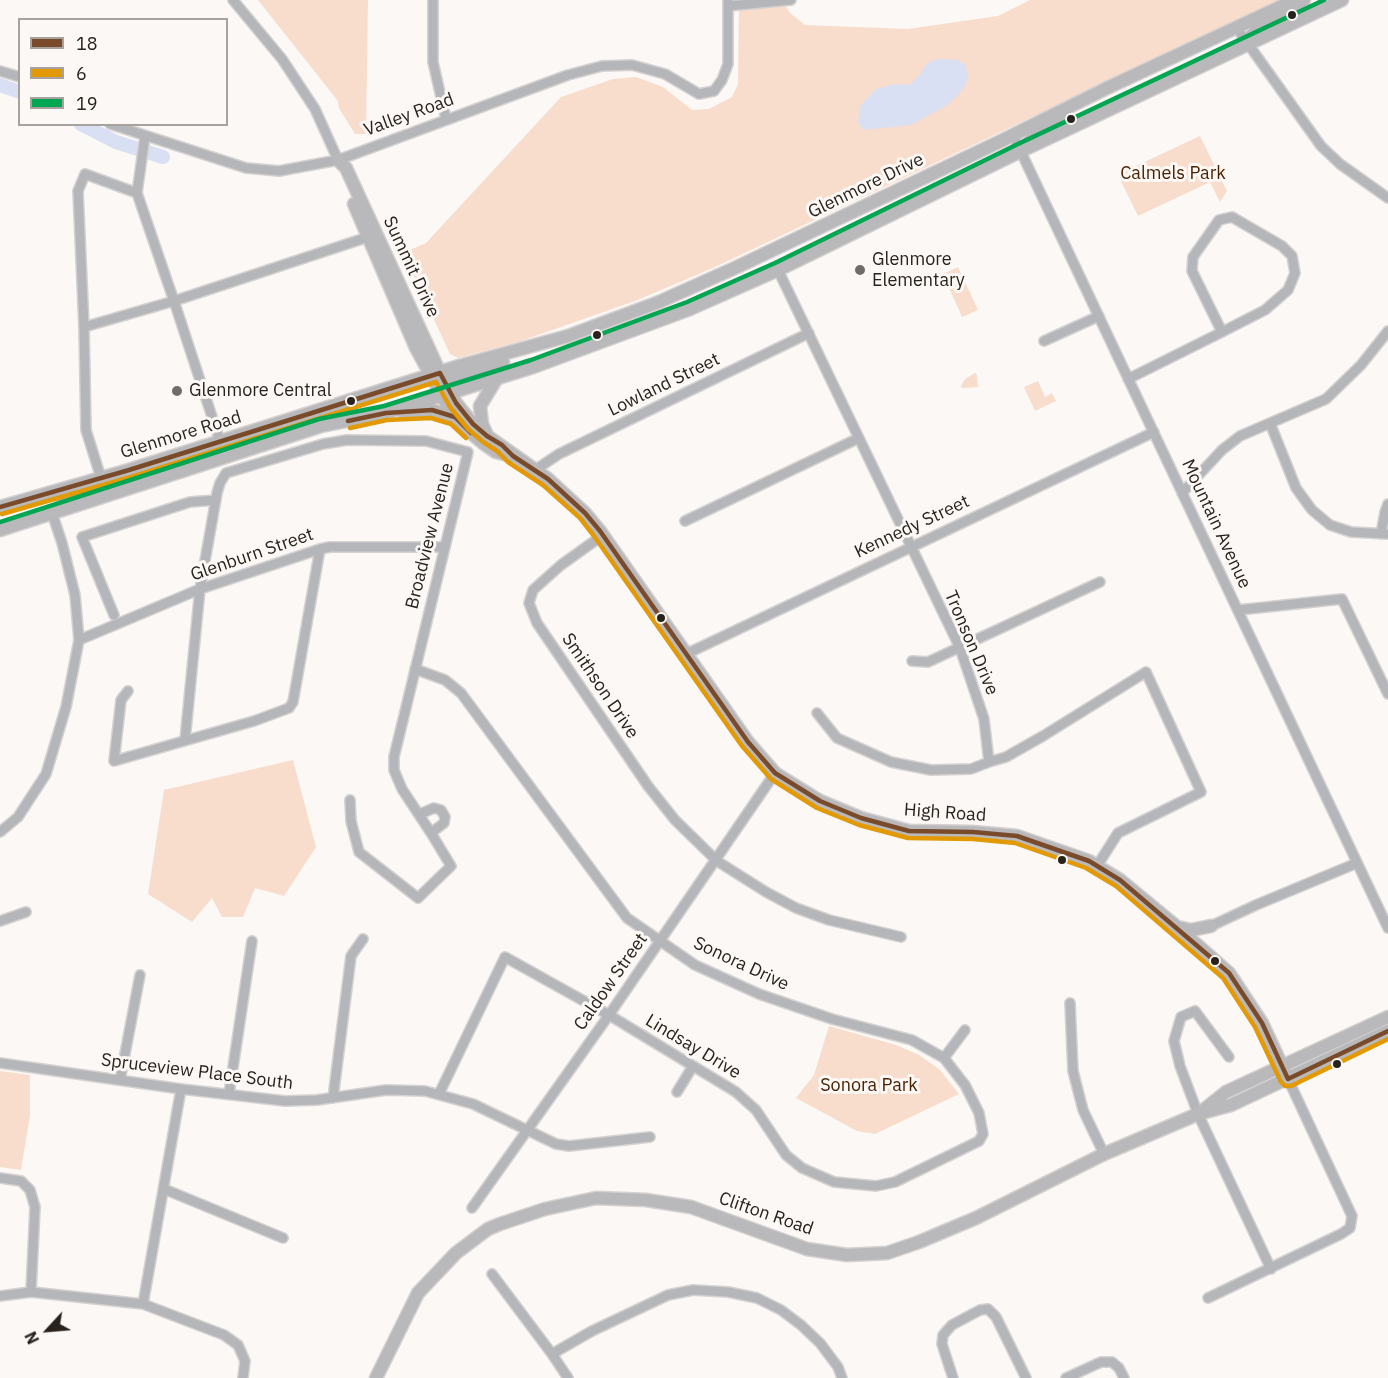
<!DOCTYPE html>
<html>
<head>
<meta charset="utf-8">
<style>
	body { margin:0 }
	#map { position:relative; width:1388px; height:1378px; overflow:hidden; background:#fbf8f6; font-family:"IBM Plex Sans",sans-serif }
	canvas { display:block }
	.legend { position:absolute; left:18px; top:18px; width:210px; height:108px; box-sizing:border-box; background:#fcf8f5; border:2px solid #a8a29e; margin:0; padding:8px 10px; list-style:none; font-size:18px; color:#29211c }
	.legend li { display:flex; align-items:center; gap:12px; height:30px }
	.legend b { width:30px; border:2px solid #a8a29e }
	.north { position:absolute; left:18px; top:1300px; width:60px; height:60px; -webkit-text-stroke:4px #fcf8f5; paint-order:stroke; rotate:244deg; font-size:16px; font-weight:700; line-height:24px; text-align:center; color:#29211c }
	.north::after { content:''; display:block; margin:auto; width:21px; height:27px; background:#29211c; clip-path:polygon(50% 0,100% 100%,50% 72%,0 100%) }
</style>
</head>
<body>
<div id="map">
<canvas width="1388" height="1378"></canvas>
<ul class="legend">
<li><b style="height:8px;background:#7a4b2a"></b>18</li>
<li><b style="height:8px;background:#e29903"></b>6</li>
<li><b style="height:8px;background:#00a651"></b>19</li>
</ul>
<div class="north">N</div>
</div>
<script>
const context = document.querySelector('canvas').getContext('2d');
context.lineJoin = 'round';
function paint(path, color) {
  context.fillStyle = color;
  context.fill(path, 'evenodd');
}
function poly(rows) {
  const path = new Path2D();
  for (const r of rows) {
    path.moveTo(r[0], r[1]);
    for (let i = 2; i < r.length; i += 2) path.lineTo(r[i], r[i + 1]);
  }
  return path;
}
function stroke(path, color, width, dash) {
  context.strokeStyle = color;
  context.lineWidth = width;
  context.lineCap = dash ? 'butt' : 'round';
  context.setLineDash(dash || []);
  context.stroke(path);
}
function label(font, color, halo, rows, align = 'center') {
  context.font = font + ' "IBM Plex Sans",sans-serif';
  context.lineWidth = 6;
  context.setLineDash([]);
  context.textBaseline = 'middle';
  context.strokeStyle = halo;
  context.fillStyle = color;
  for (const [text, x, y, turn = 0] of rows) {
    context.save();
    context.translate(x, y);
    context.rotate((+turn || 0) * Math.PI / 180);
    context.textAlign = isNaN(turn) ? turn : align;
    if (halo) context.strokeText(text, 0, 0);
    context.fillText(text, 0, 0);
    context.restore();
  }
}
paint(poly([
	[258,0,368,0,366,134,355,134,339,108,338,101],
	[739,0,782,0,790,13,805,25,908,29,998,16,1030,0,1284,0,1009,128,713,268,635,301,518,342,458,358,450,354,403,253,426,243,561,97,613,79,636,77,663,87,692,110,709,109,732,97,738,84],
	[0,79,19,85,19,98,0,90],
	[1200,136,1227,191,1220,202,1210,182,1138,216,1121,181,1123,172],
	[958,267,978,310,962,317,943,274],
	[975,373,977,375,978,387,962,388,961,386,965,379],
	[1038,381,1045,397,1052,393,1056,401,1035,411,1024,387],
	[293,760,316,847,284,896,255,888,243,917,222,917,212,898,192,922,148,894,164,790],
	[829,1026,896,1045,919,1055,939,1069,959,1094,875,1134,857,1131,796,1098,814,1075],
	[0,1071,30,1075,30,1115,21,1170,0,1167]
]), '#f8dccc');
paint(poly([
	[938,59,958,60,965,65,968,74,966,84,958,95,946,106,911,125,863,130,858,122,860,106,876,89,894,84,909,85,919,76,927,63]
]), '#dae0f3');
stroke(poly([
	[0,85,20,92],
	[81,124,116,142,163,157]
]), '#dae0f3', 14);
const minor = poly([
	[233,0,282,59,315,109,338,160],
	[433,0,433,62,446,119],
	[728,6,791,0],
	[1236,27,1321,146,1340,164,1388,198],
	[0,71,20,77],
	[110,124,246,168,279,171,338,160,568,75,602,66,632,65,665,74,699,94,714,91,722,80,728,64,728,0],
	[1013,135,1388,928],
	[778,270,960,648,984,719,989,762,1006,757,1043,736,1146,672,1201,792,1118,833,1097,866],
	[84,327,174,301,137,193,145,136],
	[1044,341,1099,316],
	[1128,379,1222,332,1265,310,1288,290,1295,273,1292,256,1282,246,1232,217,1219,220,1193,257,1192,271,1222,332],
	[1270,423,1296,488,1312,510,1330,525,1351,532,1388,534],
	[220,441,174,301,368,237],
	[535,470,559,454,809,333],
	[101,478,86,430,84,327,78,191,85,174,137,193],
	[1182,493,1222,450,1240,436,1326,399,1361,365,1388,331],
	[685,521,859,438],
	[1381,534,1385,512,1388,504],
	[603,535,561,565,533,590,529,603,537,623,648,786,675,820,717,861,766,892,796,908,829,920,901,937],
	[1238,610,1342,599,1388,694],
	[114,615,82,537,190,502,216,500],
	[79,640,200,589,320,549,330,547,445,547],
	[686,654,1154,432],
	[912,661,928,662,1100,582],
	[415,669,445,680,461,693,627,918,695,965,759,994,832,1019,912,1040,944,1058,965,1085,979,1113,983,1134,979,1141,895,1182,876,1186,834,1182,802,1168,786,1155,756,1110,736,1092,609,1015,505,957,439,1094],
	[128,691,121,700,114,761,254,721,289,708,293,702,320,549],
	[817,713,837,738,891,762,931,770,971,769,989,762],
	[185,740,200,589,217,493,220,483,226,473,323,444,347,440,426,441,468,452,394,757,394,770,402,789,431,833,444,823,445,817,441,810,434,808,420,814],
	[350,800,351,821,359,852,418,898,451,866,431,833],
	[0,832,18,817,46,774,66,707,79,640,75,595,62,543,52,513],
	[0,921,26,912],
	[1211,926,1256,905,1357,863],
	[1070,1003,1073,1071,1083,1110,1104,1154],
	[1229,1057,1195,1011,1181,1017,1174,1041,1180,1066,1198,1114,1271,1269],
	[944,1058,965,1030],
	[0,1063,181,1089,285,1101,317,1100,386,1090,425,1091,473,1104,556,1144,569,1146,650,1137],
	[120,1080,140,975],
	[677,1092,693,1066],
	[229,1094,252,941],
	[333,1098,351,956,363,939],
	[0,1178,21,1181,30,1190,35,1207,31,1292],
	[164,1189,283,1238],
	[472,1208,609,1015,775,773],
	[492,1274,552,1354,568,1378],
	[0,1296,31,1292,143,1304,224,1335,238,1345,245,1361,243,1378],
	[1208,1298,1341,1234,1350,1228,1352,1216,1288,1079],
	[143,1304,181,1089],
	[552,1354,592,1331,668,1295,693,1290,728,1292,757,1298,781,1310,801,1325,820,1343,838,1367,842,1378],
	[953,1378,942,1344,943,1335,952,1325,980,1310,988,1309,996,1317,1026,1378],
	[1066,1378,1101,1362,1112,1362,1119,1368,1124,1378]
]);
const major = poly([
	[1248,45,1250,37,1256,31,1304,0],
	[1029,141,1061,118],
	[338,160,346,168,440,373,456,403,473,424,487,436,548,479,585,513,600,531,748,742,775,773,820,801,861,818,909,831,973,832,1017,836,1089,861,1120,880,1177,927,1229,973,1262,1023,1288,1079],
	[354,204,416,348,447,405,465,428,483,443,496,452,512,456],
	[443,388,450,380,503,362],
	[403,412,432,410,455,417],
	[487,435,482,424,480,406,497,378],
	[0,507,129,470,459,366,568,336,659,302,737,267,1003,140,1107,88,1295,0],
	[59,508,67,501,98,485],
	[0,530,321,426,386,413,533,367,690,309,778,270,1021,151,1342,0],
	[1177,927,1191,930,1211,926],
	[1201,1112,1226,1092,1388,1017],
	[376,1378,418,1293,456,1253,488,1229,500,1224,545,1209,596,1198,646,1200,691,1207,807,1249,847,1255,887,1253,919,1242,976,1218,1104,1154,1198,1114,1231,1105,1388,1031]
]);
stroke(minor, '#d4d1d0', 12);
stroke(major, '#d4d1d0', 15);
stroke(minor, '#b5b6b9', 9);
stroke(major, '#b9b8ba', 12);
stroke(poly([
	[348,421,386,413,432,410,455,417,471,433],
	[0,507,129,470,440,373,456,403,473,424,487,436,502,445,513,456,548,479,585,513,600,531,748,742,775,773,820,801,861,818,909,831,973,832,1017,836,1089,861,1120,880,1229,973,1262,1023,1288,1079,1388,1031]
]), '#7a4b2a', 4.5);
stroke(poly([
	[350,428,387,420,431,418,451,424,466,438],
	[2,514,131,477,436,382,450,407,468,429,483,442,497,451,508,462,543,485,580,518,594,536,742,746,771,779,817,808,859,825,908,838,973,839,1015,843,1086,868,1116,886,1223,978,1255,1027,1281,1082,1285,1086,1291,1086,1388,1039]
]), '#e29903', 4.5);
stroke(poly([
	[0,522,319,419,384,406,531,360,687,302,775,263,1018,144,1324,0]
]), '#00a651', 4.5);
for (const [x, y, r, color] of [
	[1292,15,5,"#29211c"],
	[1071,119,5,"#29211c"],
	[860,270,6,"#726c68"],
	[597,335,5,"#29211c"],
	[177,391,6,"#726c68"],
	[351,401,5,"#29211c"],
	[661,618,5,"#29211c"],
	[1062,860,5,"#29211c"],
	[1215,961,5,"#29211c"],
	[1337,1064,5,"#29211c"]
]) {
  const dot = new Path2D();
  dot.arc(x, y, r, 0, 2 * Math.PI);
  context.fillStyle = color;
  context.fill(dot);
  stroke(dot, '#fcf8f5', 2);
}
label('18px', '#29211c', '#fcf8f5', [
	["Valley Road",409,115,-20],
	["Glenmore Drive",866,186,-26],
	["Summit Drive",411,267,65],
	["Lowland Street",664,385,-26],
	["Glenmore Road",181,435,-17],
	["Mountain Avenue",1216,524,65],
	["Kennedy Street",912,527,-25],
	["Broadview Avenue",430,536,-76],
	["Glenburn Street",252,555,-19],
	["Tronson Drive",971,643,67],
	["Smithson Drive",600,686,56],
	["High Road",945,813,4],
	["Sonora Drive",741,964,25],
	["Caldow Street",611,982,-55],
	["Lindsay Drive",693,1047,31],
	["Spruceview Place South",197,1072,7],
	["Clifton Road",766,1214,19]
]);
label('18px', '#4c2100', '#fcf8f5', [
	["Calmels Park",1173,174],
	["Sonora Park",869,1086]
]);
label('18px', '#29211c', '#fcf8f5', [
	["Glenmore",872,260],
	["Elementary",872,281],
	["Glenmore Central",189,391]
], 'left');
</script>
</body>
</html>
